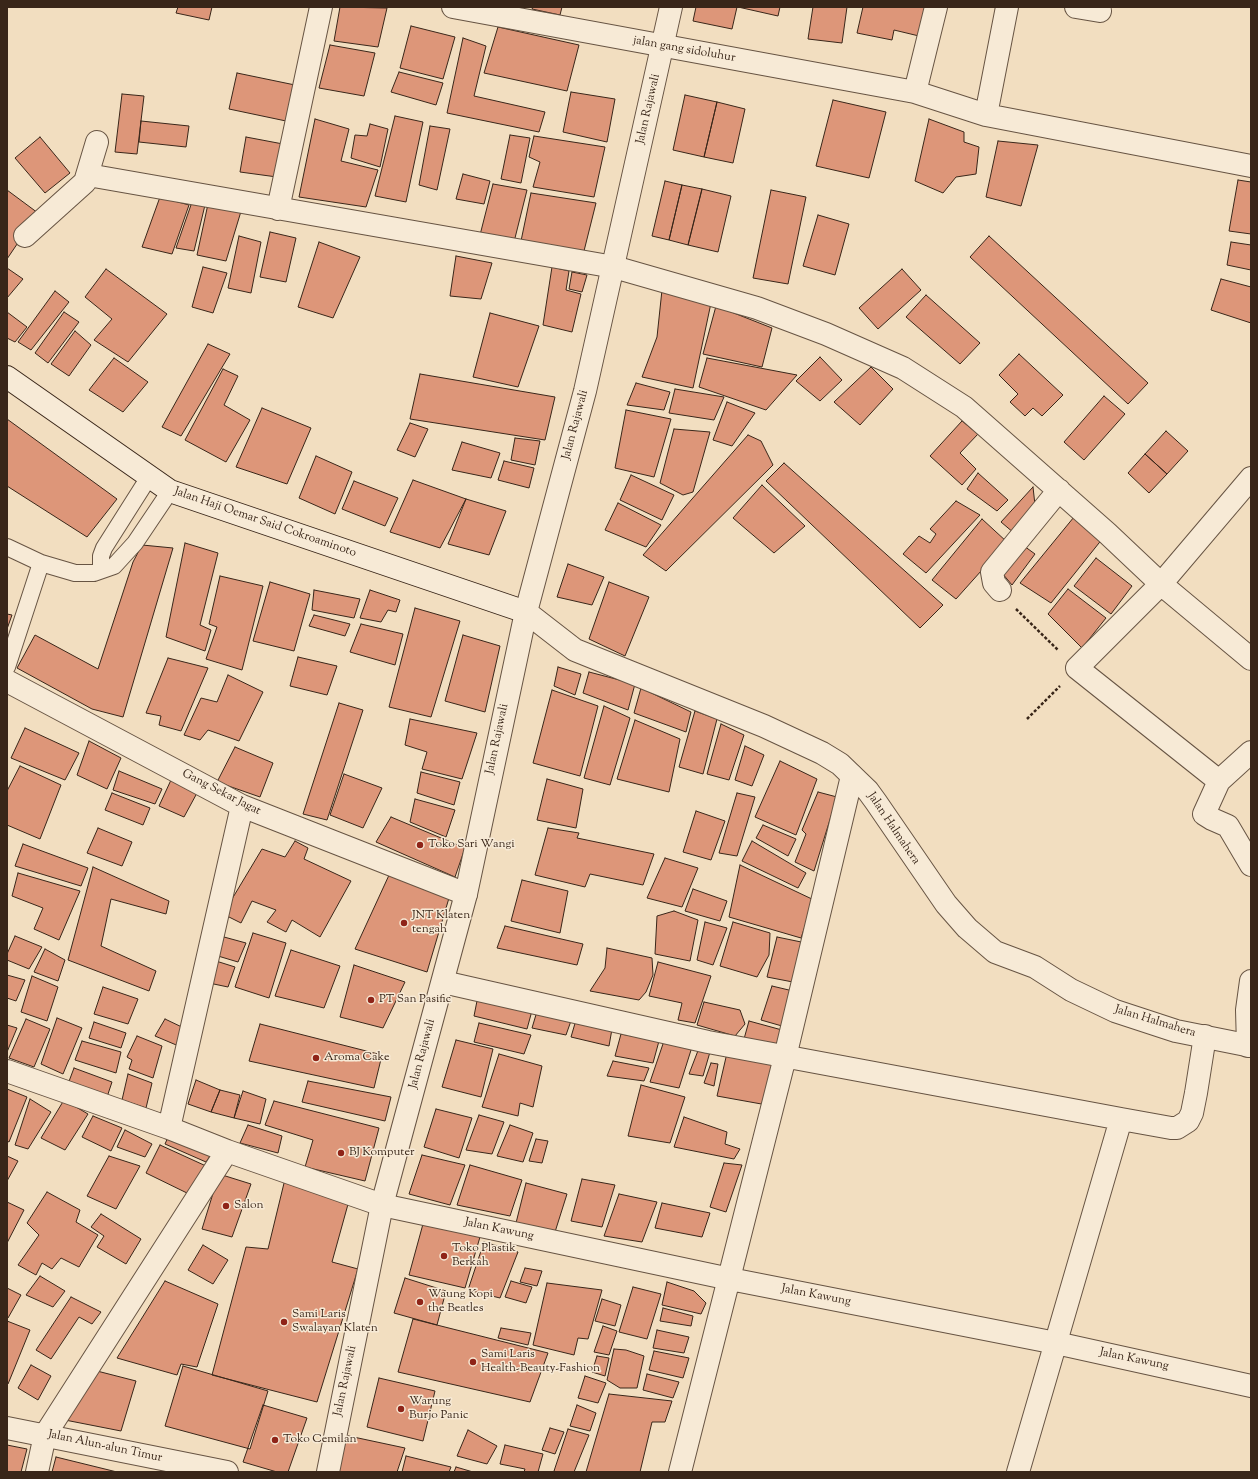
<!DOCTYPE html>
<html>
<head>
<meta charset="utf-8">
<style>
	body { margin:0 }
	#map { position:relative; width:1258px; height:1479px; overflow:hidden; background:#f2dec0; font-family:"Sorts Mill Goudy",serif }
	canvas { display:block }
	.frame { position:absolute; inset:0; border:8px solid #392619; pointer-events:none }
</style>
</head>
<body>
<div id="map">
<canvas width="1258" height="1479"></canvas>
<div class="frame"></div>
</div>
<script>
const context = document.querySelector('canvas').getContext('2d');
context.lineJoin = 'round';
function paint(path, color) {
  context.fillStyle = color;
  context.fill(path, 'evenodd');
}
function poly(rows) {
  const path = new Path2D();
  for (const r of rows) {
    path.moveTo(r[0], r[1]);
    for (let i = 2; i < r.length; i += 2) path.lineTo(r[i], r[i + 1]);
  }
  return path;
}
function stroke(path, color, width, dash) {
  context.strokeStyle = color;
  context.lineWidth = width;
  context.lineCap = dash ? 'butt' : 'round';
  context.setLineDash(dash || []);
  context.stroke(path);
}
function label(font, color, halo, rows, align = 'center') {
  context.font = font + ' "Sorts Mill Goudy",serif';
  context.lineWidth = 3;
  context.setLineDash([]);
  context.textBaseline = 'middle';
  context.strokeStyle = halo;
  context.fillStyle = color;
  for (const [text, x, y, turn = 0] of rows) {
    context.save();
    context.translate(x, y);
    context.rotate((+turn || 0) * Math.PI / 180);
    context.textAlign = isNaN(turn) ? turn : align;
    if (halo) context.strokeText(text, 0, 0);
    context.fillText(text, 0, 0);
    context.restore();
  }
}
const building = poly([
	[178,7,212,7,209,20,176,13,178,7],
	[340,7,387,8,378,47,334,41,340,7],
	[533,7,562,7,560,15,532,9,533,7],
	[696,7,737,7,732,29,693,21,696,7],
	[738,7,780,7,778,16,738,7],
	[813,7,847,7,842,43,808,39,813,7],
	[863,7,926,7,919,36,894,30,892,40,857,33,863,7],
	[411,26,455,37,443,79,400,68,411,26],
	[498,27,579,45,567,91,484,73,498,27],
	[463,38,486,46,474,96,545,112,539,132,447,113,463,38],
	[330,45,375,53,364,96,319,88,330,45],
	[399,72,443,83,436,105,391,92,399,72],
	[237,73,295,85,286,121,229,109,237,73],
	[571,92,615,99,607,142,563,132,571,92],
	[122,94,144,96,137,154,115,152,122,94],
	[685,95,717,102,704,157,673,150,685,95],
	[833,100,886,112,869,178,816,166,833,100],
	[717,102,745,109,733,163,704,157,717,102],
	[395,116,423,122,406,202,375,196,395,116],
	[315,119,349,129,341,161,378,170,366,207,299,197,315,119],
	[929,119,964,132,964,142,979,147,976,174,956,177,943,193,915,181,929,119],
	[141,121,189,126,186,147,139,142,141,121],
	[370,124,388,129,380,167,351,158,355,135,367,136,370,124],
	[430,126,450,129,437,190,419,185,430,126],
	[510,135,530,138,521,183,501,179,510,135],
	[534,136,605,147,594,197,533,187,540,162,529,157,534,136],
	[40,137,70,173,45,193,15,158,40,137],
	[246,137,283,144,277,177,240,172,246,137],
	[998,141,1038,145,1021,206,986,197,998,141],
	[463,174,490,181,484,204,456,199,463,174],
	[1238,180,1251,182,1251,234,1229,231,1238,180],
	[665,181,682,185,669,240,652,236,665,181],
	[493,184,527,190,514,242,480,235,493,184],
	[682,185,702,189,688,245,669,240,682,185],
	[702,189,731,196,718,252,688,245,702,189],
	[7,190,38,213,7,259,7,190],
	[771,190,806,197,788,284,753,278,771,190],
	[531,193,596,203,584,251,521,241,531,193],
	[160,197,189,205,172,254,142,247,160,197],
	[192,202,205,205,194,251,176,248,192,202],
	[208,204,242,208,226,261,197,255,208,204],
	[818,215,849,224,835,275,803,266,818,215],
	[270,232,296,238,286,282,260,277,270,232],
	[239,236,261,242,251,293,228,288,239,236],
	[989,236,1148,383,1128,404,970,257,989,236],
	[319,242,360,257,333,318,298,307,319,242],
	[1231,242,1251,245,1251,270,1227,265,1231,242],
	[456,256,492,263,481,299,450,296,456,256],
	[203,267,227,273,213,313,192,307,203,267],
	[552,267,569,271,566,290,581,294,572,332,543,325,552,267],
	[7,268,23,279,7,298,7,268],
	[106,269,167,314,128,362,94,340,112,319,85,297,106,269],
	[902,269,921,290,878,329,859,308,902,269],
	[572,272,587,275,582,292,569,289,572,272],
	[1221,279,1251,287,1251,323,1211,310,1221,279],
	[662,290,711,303,693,388,642,377,657,337,662,290],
	[55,291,69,302,31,350,18,342,55,291],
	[926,295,980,343,960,364,906,317,926,295],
	[716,306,772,328,762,367,703,354,716,306],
	[7,312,27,327,15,342,7,338,7,312],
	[64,312,79,322,48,363,35,353,64,312],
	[490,313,539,326,518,387,473,377,490,313],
	[75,331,91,345,69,376,51,364,75,331],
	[208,344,230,354,181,436,162,427,208,344],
	[1019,354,1063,395,1042,416,1033,408,1025,416,1010,402,1018,394,999,375,1019,354],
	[820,357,842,380,820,401,796,381,820,357],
	[114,358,148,382,123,412,89,390,114,358],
	[707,358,797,375,766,410,699,387,707,358],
	[871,367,893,389,860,425,834,402,871,367],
	[223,369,238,376,224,405,250,420,226,462,185,440,223,369],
	[420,374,555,397,545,440,410,419,420,374],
	[636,383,670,392,664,410,627,405,636,383],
	[675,389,724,397,714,420,669,413,675,389],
	[1104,396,1125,414,1084,460,1064,442,1104,396],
	[727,402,755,413,732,446,713,440,727,402],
	[262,408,311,428,287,484,236,467,262,408],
	[626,410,671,419,654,477,615,468,626,410],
	[7,419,117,499,87,537,7,486,7,419],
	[962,421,978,434,960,453,976,469,962,485,930,456,962,421],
	[410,423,428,429,415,457,397,450,410,423],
	[674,429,710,432,693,492,683,495,660,483,674,429],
	[1166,431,1188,451,1167,474,1145,454,1166,431],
	[748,435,761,441,773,465,666,571,643,555,748,435],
	[515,438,540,441,535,465,511,460,515,438],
	[462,442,500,453,491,478,452,470,462,442],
	[1145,454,1167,474,1149,493,1128,473,1145,454],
	[316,456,352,472,335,514,299,498,316,456],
	[504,461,534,468,529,488,498,480,504,461],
	[784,463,943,605,920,628,766,481,784,463],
	[978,473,1008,500,997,511,967,489,978,473],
	[631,475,674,495,662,520,620,500,631,475],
	[413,480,466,499,440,548,390,532,413,480],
	[354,481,398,498,385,526,342,509,354,481],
	[762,485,805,526,774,553,733,518,762,485],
	[1033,487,1035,505,1014,533,1001,522,1033,487],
	[466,499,506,511,489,555,448,544,466,499],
	[956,501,980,515,926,573,903,554,919,536,930,543,936,534,930,529,956,501],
	[618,503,661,525,646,547,605,530,618,503],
	[1074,517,1103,538,1051,603,1020,583,1074,517],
	[982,519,1007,542,956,599,932,580,982,519],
	[185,543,218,553,200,625,211,630,205,651,166,637,185,543],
	[142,545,173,548,123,717,92,709,17,668,35,635,98,669,133,562,142,545],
	[1024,546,1035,554,1012,585,1002,573,1024,546],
	[1096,558,1132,586,1111,614,1074,586,1096,558],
	[568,564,604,577,592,605,557,597,568,564],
	[220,576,263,586,242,670,206,659,217,627,209,624,220,576],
	[270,582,310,594,294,651,253,641,270,582],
	[609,582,649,597,625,656,589,639,609,582],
	[1068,589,1106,618,1082,648,1048,614,1068,589],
	[314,590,360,599,354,618,312,610,314,590],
	[370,590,400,600,396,612,388,610,381,622,360,618,370,590],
	[415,608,460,621,431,717,389,707,415,608],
	[7,614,12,615,7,629,7,614],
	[314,615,350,624,345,636,309,626,314,615],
	[361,624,403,634,395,665,350,652,361,624],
	[463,635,500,646,485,712,445,701,463,635],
	[298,657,337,666,327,695,290,686,298,657],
	[168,658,208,668,181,731,159,725,161,716,146,713,168,658],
	[558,667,581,674,575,695,554,686,558,667],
	[589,672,635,684,628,710,583,693,589,672],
	[228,675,263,692,239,741,208,730,200,740,184,735,201,698,217,702,228,675],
	[641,688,691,712,686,732,634,713,641,688],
	[552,690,598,706,580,776,533,763,552,690],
	[339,703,363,710,327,820,303,814,339,703],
	[604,706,630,718,610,785,584,778,604,706],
	[695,711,717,719,703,774,679,767,695,711],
	[410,719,477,733,462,779,422,769,427,752,405,745,410,719],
	[635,720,680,739,669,792,617,779,635,720],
	[721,724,744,735,729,780,707,774,721,724],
	[25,728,79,753,65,780,11,758,25,728],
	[89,741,121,758,107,789,77,775,89,741],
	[745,746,764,755,752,786,735,780,745,746],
	[235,747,273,763,260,797,217,782,235,747],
	[780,761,817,779,796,835,755,817,780,761],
	[20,766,61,785,40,839,7,825,7,791,20,766],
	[119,771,162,789,155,804,113,790,119,771],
	[421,772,460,782,454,805,417,793,421,772],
	[344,774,382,788,363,828,330,815,344,774],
	[547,779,583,789,576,828,537,820,547,779],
	[171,780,197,793,184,817,159,806,171,780],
	[818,792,837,797,814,871,795,862,806,834,802,830,818,792],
	[112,793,150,808,143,825,105,810,112,793],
	[737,793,755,797,737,856,719,853,737,793],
	[415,799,455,810,446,837,410,822,415,799],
	[696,811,725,821,711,860,683,852,696,811],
	[391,817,465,848,455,877,376,842,391,817],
	[763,825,796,839,788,856,756,838,763,825],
	[98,828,132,842,122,866,87,853,98,828],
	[548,828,579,833,577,838,654,854,643,885,590,874,585,887,535,875,548,828],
	[295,841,308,848,304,859,351,881,320,937,292,920,286,932,267,922,276,910,252,901,241,923,223,914,262,849,285,857,295,841],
	[752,841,806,873,798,888,742,861,752,841],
	[23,844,88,868,81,886,15,866,23,844],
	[665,858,698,868,682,907,647,898,665,858],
	[740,865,814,900,801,938,729,917,740,865],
	[93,867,169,901,166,914,111,899,101,946,156,971,149,991,68,960,93,867],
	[18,873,80,891,59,940,34,929,43,908,12,896,18,873],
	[390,873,449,898,427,972,355,949,390,873],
	[522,880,568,891,560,933,511,921,522,880],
	[693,889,727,901,720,921,685,911,693,889],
	[674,911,698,920,690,961,655,954,657,916,674,911],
	[705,922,727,928,713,965,697,960,705,922],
	[733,922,770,933,769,955,757,977,720,966,733,922],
	[505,926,583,944,577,965,497,948,505,926],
	[253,933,286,943,269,998,235,987,253,933],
	[15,936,42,947,29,969,7,960,7,954,15,936],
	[224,937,246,943,238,962,218,956,224,937],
	[777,937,806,943,798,983,767,977,777,937],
	[607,948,652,958,653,975,646,992,639,1000,590,991,605,968,607,948],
	[45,949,65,960,58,981,34,972,45,949],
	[291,950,340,966,324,1008,275,996,291,950],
	[216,961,235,967,228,987,209,983,216,961],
	[658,962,711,976,695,1023,678,1020,682,1003,649,996,658,962],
	[354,965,405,982,383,1028,340,1017,354,965],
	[7,975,25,980,16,1001,7,998,7,975],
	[32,976,58,987,47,1021,21,1012,32,976],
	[772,986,793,991,782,1026,761,1020,772,986],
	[103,987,138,999,128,1024,94,1014,103,987],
	[478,996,533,1007,527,1029,474,1016,478,996],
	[704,1002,740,1010,745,1024,735,1036,697,1025,704,1002],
	[538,1008,572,1018,566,1035,532,1028,538,1008],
	[57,1018,82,1028,63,1074,41,1064,57,1018],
	[26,1019,50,1029,34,1067,9,1058,26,1019],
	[165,1019,186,1029,181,1047,155,1036,165,1019],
	[576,1020,612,1029,609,1046,571,1037,576,1020],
	[749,1021,782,1030,778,1047,744,1039,749,1021],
	[94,1022,126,1033,121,1048,89,1038,94,1022],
	[479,1023,531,1035,524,1054,474,1042,479,1023],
	[260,1024,382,1055,374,1088,249,1061,260,1024],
	[7,1025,17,1028,7,1052,7,1025],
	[621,1034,659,1041,653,1063,615,1056,621,1034],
	[137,1036,162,1046,153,1078,129,1069,132,1060,127,1057,137,1036],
	[665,1038,692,1047,679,1088,650,1082,665,1038],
	[456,1040,493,1049,481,1097,442,1087,456,1040],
	[82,1041,121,1052,116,1073,75,1060,82,1041],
	[699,1048,710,1052,703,1076,689,1074,699,1048],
	[727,1053,773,1063,767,1105,717,1096,727,1053],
	[499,1054,542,1066,533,1107,520,1103,518,1116,482,1107,499,1054],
	[613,1061,649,1068,644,1081,607,1076,613,1061],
	[711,1063,718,1064,714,1086,704,1083,711,1063],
	[74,1068,112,1082,107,1097,68,1084,74,1068],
	[128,1074,152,1083,146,1108,122,1100,128,1074],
	[196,1080,220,1090,211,1112,188,1104,196,1080],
	[308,1081,391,1097,385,1121,302,1102,308,1081],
	[641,1085,685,1097,670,1143,628,1136,641,1085],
	[7,1089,27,1097,9,1142,7,1141,7,1089],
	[220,1090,240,1095,234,1118,211,1112,220,1090],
	[243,1091,266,1099,260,1124,234,1118,243,1091],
	[30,1099,51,1112,28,1149,15,1145,30,1099],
	[64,1100,88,1114,65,1150,41,1138,64,1100],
	[274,1101,379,1128,365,1181,305,1167,313,1140,265,1125,274,1101],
	[436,1109,472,1118,459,1158,424,1147,436,1109],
	[479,1115,504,1122,492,1154,466,1150,479,1115],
	[93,1116,122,1128,111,1151,82,1137,93,1116],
	[684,1117,727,1132,725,1144,740,1149,734,1159,674,1147,684,1117],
	[248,1125,282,1136,278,1153,240,1143,248,1125],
	[510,1125,533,1133,523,1162,497,1156,510,1125],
	[125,1130,152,1144,145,1157,117,1147,125,1130],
	[169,1135,212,1153,206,1162,165,1144,169,1135],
	[536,1139,548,1141,542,1163,529,1161,536,1139],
	[160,1145,206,1166,189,1194,146,1173,160,1145],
	[422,1155,465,1165,450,1205,409,1194,422,1155],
	[7,1156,18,1161,7,1181,7,1156],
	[109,1156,140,1166,116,1209,87,1196,109,1156],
	[724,1163,742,1165,726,1212,710,1207,724,1163],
	[470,1165,522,1180,510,1216,457,1205,470,1165],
	[219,1174,251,1184,232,1237,202,1229,219,1174],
	[286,1175,350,1197,332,1262,358,1269,317,1402,212,1375,246,1247,268,1249,286,1175],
	[582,1179,615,1185,602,1227,571,1221,582,1179],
	[526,1183,567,1194,555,1232,516,1223,526,1183],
	[47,1192,80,1210,76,1222,98,1235,79,1267,61,1258,52,1269,42,1263,36,1275,18,1265,39,1235,27,1223,47,1192],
	[619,1194,657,1202,642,1242,604,1236,619,1194],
	[7,1202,24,1210,7,1243,7,1202],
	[662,1203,710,1213,702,1237,655,1228,662,1203],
	[101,1214,141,1239,126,1264,97,1247,104,1236,91,1227,101,1214],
	[423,1224,480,1237,465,1288,409,1275,423,1224],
	[484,1242,518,1252,500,1298,468,1290,484,1242],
	[203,1245,228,1260,213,1284,188,1270,203,1245],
	[525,1268,542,1271,537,1286,520,1282,525,1268],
	[40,1276,65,1291,53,1307,26,1295,40,1276],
	[405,1278,446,1291,437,1325,394,1313,405,1278],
	[165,1281,218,1304,197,1367,181,1364,177,1375,117,1358,165,1281],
	[511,1281,532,1287,526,1303,505,1297,511,1281],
	[667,1282,694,1291,706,1303,701,1314,662,1305,667,1282],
	[547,1283,602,1290,588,1339,578,1338,574,1355,533,1345,547,1283],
	[633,1287,661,1294,647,1339,619,1332,633,1287],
	[7,1288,21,1295,8,1318,7,1317,7,1288],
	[71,1297,101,1312,92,1324,79,1317,51,1359,36,1350,71,1297],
	[602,1299,621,1305,615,1326,595,1321,602,1299],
	[663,1308,693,1316,691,1326,660,1321,663,1308],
	[413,1319,548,1353,530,1402,398,1372,413,1319],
	[7,1321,30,1330,8,1384,7,1384,7,1321],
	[603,1326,617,1331,609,1355,594,1352,603,1326],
	[501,1328,531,1333,528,1345,498,1338,501,1328],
	[657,1330,689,1337,684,1353,653,1348,657,1330],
	[614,1349,626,1350,644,1356,637,1388,620,1388,607,1380,614,1349],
	[654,1351,689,1358,683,1378,649,1370,654,1351],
	[597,1356,609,1358,605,1376,592,1372,597,1356],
	[31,1365,51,1376,38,1400,18,1388,31,1365],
	[183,1366,268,1391,250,1449,165,1426,183,1366],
	[97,1371,136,1381,121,1431,65,1420,97,1371],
	[647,1374,679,1382,673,1398,643,1390,647,1374],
	[585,1376,606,1383,598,1403,578,1398,585,1376],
	[379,1378,435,1391,423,1441,367,1427,379,1378],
	[609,1394,672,1401,665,1422,652,1422,640,1472,586,1472,609,1394],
	[263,1405,307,1418,288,1472,277,1472,243,1462,263,1405],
	[577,1405,596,1413,590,1431,570,1426,577,1405],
	[550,1428,564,1432,555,1454,542,1450,550,1428],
	[568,1429,589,1435,574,1472,557,1472,554,1471,568,1429],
	[468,1430,497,1446,487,1464,457,1456,468,1430],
	[344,1435,405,1448,397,1472,335,1472,344,1435],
	[7,1445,27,1449,21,1472,7,1472,7,1445],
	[505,1445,543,1454,538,1472,524,1472,525,1469,500,1464,505,1445],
	[406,1456,451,1467,449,1472,402,1472,406,1456],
	[56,1457,117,1472,52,1472,56,1457],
	[456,1467,473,1472,454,1472,456,1467]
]);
paint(building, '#dd9679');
stroke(building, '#392619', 1);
const service = poly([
	[7,547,41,563,75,573,94,573,114,566,135,543,170,491],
	[101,570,101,556,104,548,149,477],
	[7,667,41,563]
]);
const minor = poly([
	[453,7,915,92,986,115,1251,166],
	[1076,7,1100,11],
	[915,92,936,7],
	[986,115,1007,7],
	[88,175,614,267,757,308,826,334,903,368,964,407,1107,533,1161,584,1251,659],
	[278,209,321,7],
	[25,236,85,182,97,142],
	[1251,478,1161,584,1077,668,1219,781,1204,814,1212,819,1228,826,1251,865],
	[1000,590,994,583,992,572,1059,490],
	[7,681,242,806,466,894],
	[1219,781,1251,752],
	[443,982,708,1042,1121,1119,1018,1472],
	[1248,1046,1247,1010,1251,981],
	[7,1071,169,1128,227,1151,382,1205,730,1279,1056,1343,1251,1386],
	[1121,1119,1171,1128,1177,1128,1188,1121,1192,1113,1196,1093,1205,1036],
	[169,1128,242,806],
	[7,1428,227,1472],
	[37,1472,45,1435,227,1151],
	[680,1472,785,1057,852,776]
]);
const tertiary = poly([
	[526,612,575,650,764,726,822,753,840,764,868,791,876,802,946,904,967,928,995,952,1035,967,1071,990,1115,1011,1176,1031,1251,1046],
	[328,1472,382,1205,466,894,526,612,585,391,671,7]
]);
const secondary = poly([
	[7,377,170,491,526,612]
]);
stroke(service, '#675443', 18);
stroke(minor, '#675443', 24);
stroke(tertiary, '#675443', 24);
stroke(secondary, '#392619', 24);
stroke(poly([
	[1016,609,1058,650],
	[1027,719,1060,686]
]), '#392619', 2.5, [3, 2]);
stroke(service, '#f7ead6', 16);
stroke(minor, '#f7ead6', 22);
stroke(tertiary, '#f7ead6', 22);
stroke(secondary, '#f7ead6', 22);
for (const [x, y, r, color] of [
	[420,845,4,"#8f2418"],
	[404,923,4,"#8f2418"],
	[371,1000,4,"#8f2418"],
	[316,1058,4,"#8f2418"],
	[341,1153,4,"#8f2418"],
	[226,1206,4,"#8f2418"],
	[444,1256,4,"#8f2418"],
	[420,1302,4,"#8f2418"],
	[284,1322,4,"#8f2418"],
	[473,1362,4,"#8f2418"],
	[401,1409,4,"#8f2418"],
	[275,1440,4,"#8f2418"]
]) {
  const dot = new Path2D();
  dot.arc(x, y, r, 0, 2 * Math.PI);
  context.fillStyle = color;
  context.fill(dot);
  stroke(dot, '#f7ead6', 1.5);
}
label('12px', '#392619', '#f7ead6', [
	["jalan gang sidoluhur",684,50,10],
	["Jalan Rajawali",649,109,-77],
	["Jalan Rajawali",576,425,-75],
	["Jalan Haji Oemar Said Cokroaminoto",265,523,19],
	["Jalan Rajawali",498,739,-78],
	["Gang Sekar Jagat",221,793,27],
	["Jalan Halmahera",893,829,56],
	["Jalan Halmahera",1155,1022,17],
	["Jalan Rajawali",423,1054,-75],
	["Jalan Kawung",499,1230,12],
	["Jalan Kawung",816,1296,11],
	["Jalan Kawung",1134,1360,12],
	["Jalan Rajawali",346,1381,-78],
	["Jalan Alun-alun Timur",105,1447,12]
]);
label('12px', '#392619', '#f7ead6', [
	["Toko Sari Wangi",428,845],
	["JNT Klaten",412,916],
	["tengah",412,930],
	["PT San Pasific",379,1000],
	["Aroma Cake",324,1058],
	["BJ Komputer",349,1153],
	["Salon",234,1206],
	["Toko Plastik",452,1249],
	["Berkah",452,1263],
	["Waung Kopi",428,1295],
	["the Beatles",428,1309],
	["Sami Laris",292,1315],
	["Swalayan Klaten",292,1329],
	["Sami Laris",481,1355],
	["Health-Beauty-Fashion",481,1369],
	["Warung",409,1402],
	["Burjo Panic",409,1416],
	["Toko Cemilan",283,1440]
], 'left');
</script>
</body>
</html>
